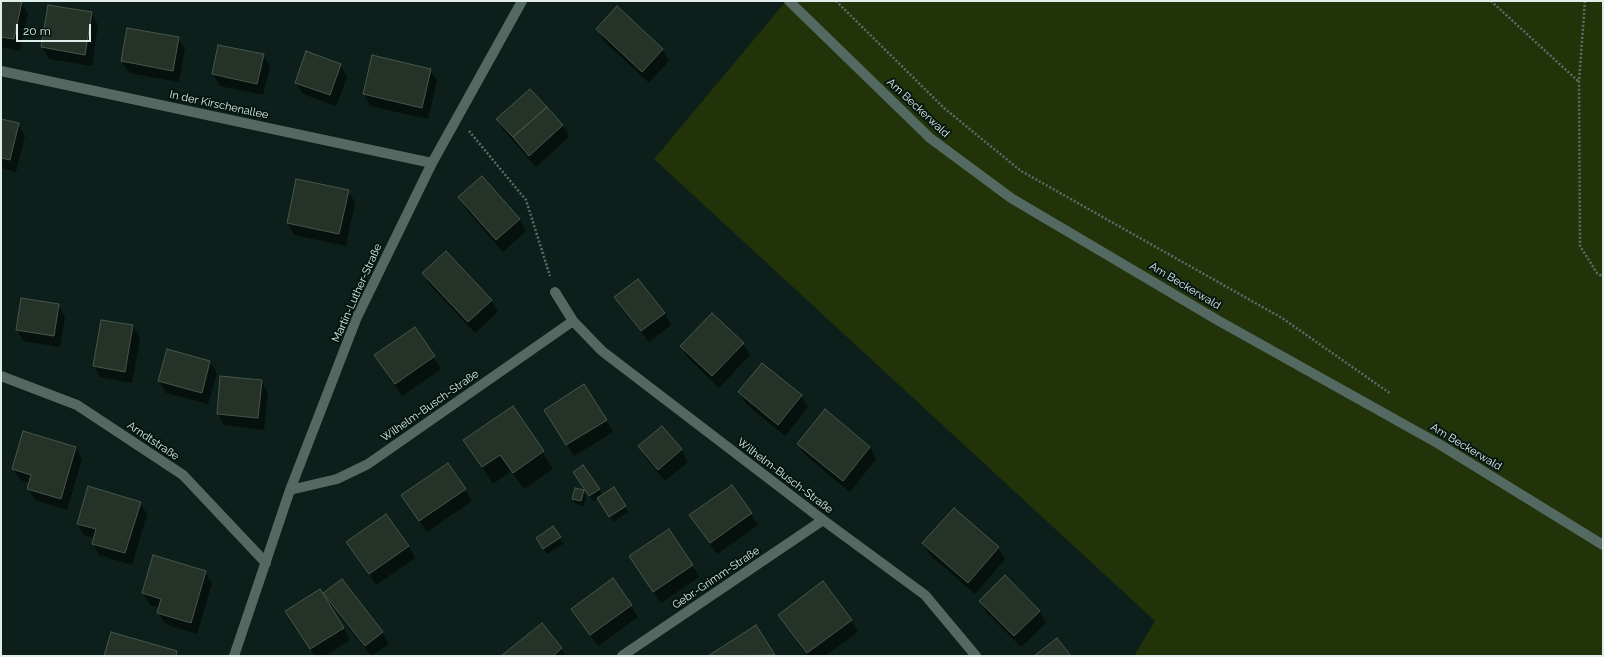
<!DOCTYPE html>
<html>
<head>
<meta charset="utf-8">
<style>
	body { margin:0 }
	#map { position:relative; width:1604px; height:657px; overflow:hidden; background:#0c1f1a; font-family:Raleway,sans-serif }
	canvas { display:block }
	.frame { position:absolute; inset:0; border:2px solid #e1ede8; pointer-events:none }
	.scale { position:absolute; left:16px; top:24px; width:75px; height:18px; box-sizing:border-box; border:2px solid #e1ede8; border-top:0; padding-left:5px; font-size:12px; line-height:14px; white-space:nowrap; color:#e1ede8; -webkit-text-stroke:3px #041611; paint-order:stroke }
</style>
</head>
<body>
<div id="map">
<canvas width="1604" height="657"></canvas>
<div class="frame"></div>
<div class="scale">20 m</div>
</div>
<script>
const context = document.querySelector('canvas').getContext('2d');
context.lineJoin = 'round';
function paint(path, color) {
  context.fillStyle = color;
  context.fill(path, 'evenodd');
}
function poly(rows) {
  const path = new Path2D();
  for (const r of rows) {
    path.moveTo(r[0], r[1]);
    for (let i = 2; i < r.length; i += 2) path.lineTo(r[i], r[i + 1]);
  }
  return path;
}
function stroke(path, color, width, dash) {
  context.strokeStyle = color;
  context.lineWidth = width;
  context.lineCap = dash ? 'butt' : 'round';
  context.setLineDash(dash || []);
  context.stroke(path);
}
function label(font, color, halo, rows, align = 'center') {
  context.font = font + ' Raleway,sans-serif';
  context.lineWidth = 4;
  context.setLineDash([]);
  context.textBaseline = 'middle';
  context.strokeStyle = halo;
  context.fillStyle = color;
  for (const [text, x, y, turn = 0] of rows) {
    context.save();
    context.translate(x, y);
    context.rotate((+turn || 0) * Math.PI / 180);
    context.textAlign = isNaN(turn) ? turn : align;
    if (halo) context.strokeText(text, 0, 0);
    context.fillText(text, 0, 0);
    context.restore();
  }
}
paint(poly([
	[786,1,1603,1,1603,656,1134,656,1155,621,654,159]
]), '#223209');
paint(poly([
	[1,1,21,2,28,13,20,51,1,47],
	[49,6,92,13,98,25,92,66,49,59,42,47],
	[597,29,662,50,669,61,649,83,604,41],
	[178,38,185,49,179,82,129,73,122,61],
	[263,55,270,67,263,95,220,86,213,74],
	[340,65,347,77,336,106,303,94,296,83],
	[430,70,437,81,428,119,370,106,364,94],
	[1,120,18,124,25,136,16,172,1,168],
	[497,120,563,125,569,137,536,167,504,131],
	[348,191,355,202,346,246,294,235,288,223],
	[459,197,519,219,526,231,503,252,466,209],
	[423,273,491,300,498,312,475,333,430,285],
	[615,297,664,313,671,325,649,342,622,309],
	[58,305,65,317,60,347,23,341,17,329],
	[133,326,140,338,132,383,100,377,94,366],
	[415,328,441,369,402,396,383,367],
	[743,344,750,355,719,388,688,358,681,346],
	[210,362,217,373,208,404,166,393,159,381],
	[261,381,268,393,264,430,224,425,218,414],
	[739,392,801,396,808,407,785,436,746,404],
	[513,407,553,469,524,489,511,471,493,484,465,440],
	[606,420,613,432,574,456,552,422],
	[662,427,681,450,688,462,665,481,646,458,639,446],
	[798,444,870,447,876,459,850,492,805,455],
	[76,447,82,459,67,510,35,500,28,488,29,483,20,480,13,468],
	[577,478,599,489,603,496,625,506,628,512,613,522,598,498,593,501],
	[732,486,758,525,717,554,690,515],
	[465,490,472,501,427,532,402,495],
	[583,491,586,497,584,506,576,504,573,499],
	[140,503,147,514,132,565,99,555,93,543,94,538,84,535,78,524],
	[553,528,563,544,547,554,540,544],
	[348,542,408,546,415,558,376,585],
	[924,544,998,548,1005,559,975,594,930,555],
	[692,565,699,577,661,603,637,568],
	[205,572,212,584,197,634,165,624,158,612,159,608,150,605,143,593],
	[613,579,638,617,598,646,572,609],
	[325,593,382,632,389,644,371,656,331,605],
	[980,601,1039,611,1046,623,1021,647,987,613],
	[780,615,851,620,858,632,825,656,808,656],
	[293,623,344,628,350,640,325,656,315,656],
	[541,624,566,656,502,656],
	[755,627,775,656,710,656]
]), '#0007');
const building = poly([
	[1,1,22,1,14,39,1,37,1,1],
	[48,5,92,12,85,55,41,47,48,5],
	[617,6,663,49,642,72,596,29,617,6],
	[127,28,179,37,173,71,121,61,127,28],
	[218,45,264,54,257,84,212,74,218,45],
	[306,51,341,64,330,95,295,83,306,51],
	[372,55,431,69,422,108,363,94,372,55],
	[530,89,547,107,513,137,496,119,530,89],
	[547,107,563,125,529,156,513,137,547,107],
	[1,119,19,123,10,160,1,158,1,119],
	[482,176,520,219,496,240,458,197,482,176],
	[296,179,349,190,339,234,287,223,296,179],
	[446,251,492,300,468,322,422,273,446,251],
	[638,279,665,313,641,331,614,297,638,279],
	[21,298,59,304,54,336,16,330,21,298],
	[712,313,744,343,712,376,680,346,712,313],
	[101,320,133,325,125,372,93,366,101,320],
	[415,327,435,356,395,384,374,355,415,327],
	[167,349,210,361,202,393,158,381,167,349],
	[762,363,802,395,778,425,738,392,762,363],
	[220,376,262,380,258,418,217,414,220,376],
	[584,384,607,420,566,445,544,410,584,384],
	[513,406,544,451,513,473,500,455,482,467,463,440,513,406],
	[825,409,870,447,843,481,797,444,825,409],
	[662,426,682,449,658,470,638,446,662,426],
	[23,431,76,447,61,499,27,489,31,475,12,469,23,431],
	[448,463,466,489,419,521,401,495,448,463],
	[583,465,600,489,589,496,573,472,583,465],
	[732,485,752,513,710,543,689,515,732,485],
	[88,486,141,502,125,553,92,544,96,529,77,524,88,486],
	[614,487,626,506,609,517,597,498,614,487],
	[575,488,584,490,581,501,572,499,575,488],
	[954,508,999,547,968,583,922,543,954,508],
	[386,514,409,546,369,574,346,542,386,514],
	[553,526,561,537,543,549,536,538,553,526],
	[669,529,693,565,653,592,629,556,669,529],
	[153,555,206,571,191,623,157,613,161,599,142,593,153,555],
	[1005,575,1040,611,1014,636,979,601,1005,575],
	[613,578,632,605,590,635,571,609,613,578],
	[342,579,383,632,365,646,323,593,342,579],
	[823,581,852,620,807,653,778,615,823,581],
	[320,589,344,628,310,649,285,611,320,589],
	[542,623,562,648,553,656,501,656,542,623],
	[756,625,775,655,708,656,756,625],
	[111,632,177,651,176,656,104,656,111,632],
	[1057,638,1071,656,1034,656,1057,638]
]);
paint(building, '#243227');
stroke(building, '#48574b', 1);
stroke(poly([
	[836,1,944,108,1021,171,1282,318,1391,394],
	[1491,1,1578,81],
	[1585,1,1579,81,1580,246,1597,273,1603,277],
	[469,131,526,200,550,276]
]), '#5c6d68', 2.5, [2, 2]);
stroke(poly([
	[789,1,930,138,1011,198,1219,321,1439,444,1603,545],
	[1,71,432,163],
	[555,292,573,321,602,351,823,520,925,595,976,656],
	[1,376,77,405,183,475,266,563],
	[290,490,337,479,368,464,573,321],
	[234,656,290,490,357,317,432,163,522,1],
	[622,656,823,520]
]), '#546962', 10);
label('11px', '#e1ede8', '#041611', [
	["In der Kirschenallee",219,105,12],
	["Am Beckerwald",918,108,43],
	["Am Beckerwald",1185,286,31],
	["Martin-Luther-Straße",357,293,-66],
	["Wilhelm-Busch-Straße",430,406,-35],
	["Arndtstraße",153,441,34],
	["Am Beckerwald",1466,447,31],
	["Wilhelm-Busch-Straße",785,476,37],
	["Gebr.-Grimm-Straße",716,578,-34]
]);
</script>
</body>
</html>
